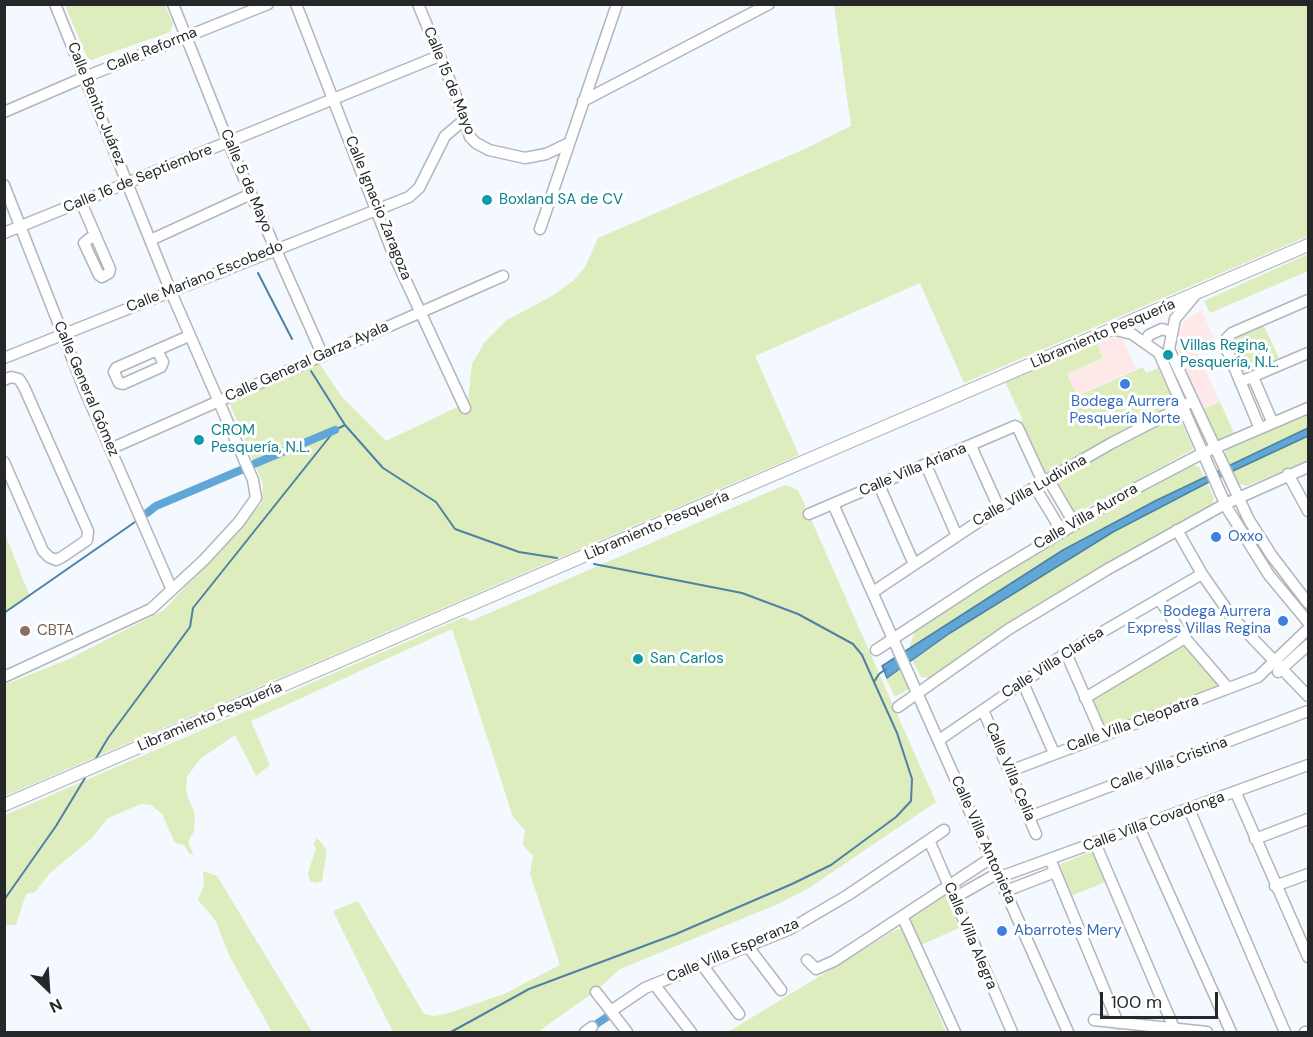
<!DOCTYPE html>
<html>
<head>
<meta charset="utf-8">
<style>
	body { margin:0 }
	#map { position:relative; width:1313px; height:1037px; overflow:hidden; background:#f3f9fe; font-family:"DM Sans",sans-serif }
	canvas { display:block }
	.frame { position:absolute; inset:0; border:6px solid #252729; pointer-events:none }
	.north { position:absolute; left:18px; top:959px; width:60px; height:60px; -webkit-text-stroke:4px #fff; paint-order:stroke; rotate:155deg; font-size:16px; font-weight:700; line-height:24px; text-align:center; color:#252729 }
	.north::after { content:''; display:block; margin:auto; width:21px; height:27px; background:#252729; clip-path:polygon(50% 0,100% 100%,50% 72%,0 100%) }
	.scale { position:absolute; left:1100px; top:992px; width:118px; height:27px; box-sizing:border-box; border:3px solid #252729; border-top:0; padding-left:8px; font-size:18px; line-height:21px; white-space:nowrap; color:#252729; -webkit-text-stroke:4px #fff; paint-order:stroke }
</style>
</head>
<body>
<div id="map">
<canvas width="1313" height="1037"></canvas>
<div class="frame"></div>
<div class="north">N</div>
<div class="scale">100 m</div>
</div>
<script>
const context = document.querySelector('canvas').getContext('2d');
context.lineJoin = 'round';
function paint(path, color) {
  context.fillStyle = color;
  context.fill(path, 'evenodd');
}
function poly(rows) {
  const path = new Path2D();
  for (const r of rows) {
    path.moveTo(r[0], r[1]);
    for (let i = 2; i < r.length; i += 2) path.lineTo(r[i], r[i + 1]);
  }
  return path;
}
function stroke(path, color, width, dash) {
  context.strokeStyle = color;
  context.lineWidth = width;
  context.lineCap = dash ? 'butt' : 'round';
  context.setLineDash(dash || []);
  context.stroke(path);
}
function label(font, color, halo, rows, align = 'center') {
  context.font = font + ' "DM Sans",sans-serif';
  context.lineWidth = 6;
  context.setLineDash([]);
  context.textBaseline = 'middle';
  context.strokeStyle = halo;
  context.fillStyle = color;
  for (const [text, x, y, turn = 0] of rows) {
    context.save();
    context.translate(x, y);
    context.rotate((+turn || 0) * Math.PI / 180);
    context.textAlign = isNaN(turn) ? turn : align;
    if (halo) context.strokeText(text, 0, 0);
    context.fillText(text, 0, 0);
    context.restore();
  }
}
paint(poly([
	[1202,310,1214,339,1195,348,1220,402,1203,410,1182,362,1176,339,1184,321],
	[1116,336,1122,338,1136,369,1077,395,1067,374,1103,359,1097,344]
]), '#fee8e8');
paint(poly([
	[65,5,165,5,173,24,170,32,91,60,87,57],
	[834,5,1308,5,1308,236,964,383,920,283,755,356,799,455,5,796,4,685,69,659,164,610,262,503,263,484,230,404,319,363,342,397,386,441,468,402,472,364,484,343,507,320,552,296,574,280,585,267,598,238,807,148,851,126],
	[1308,254,1308,271,1210,313,1204,301],
	[1264,326,1279,358,1243,372,1230,344,1232,339],
	[1097,344,1103,358,1067,374,1077,396,1143,367,1146,373,1158,368,1173,400,1172,406,1049,474,1043,472,1020,422,1023,420,1005,382],
	[1220,402,1234,433,1220,439,1216,437,1204,409],
	[1308,413,1308,461,1246,486,1237,483,1225,457,1226,449],
	[1175,416,1180,419,1193,447,1192,450,1075,514,1058,485,1059,479],
	[1191,464,1199,467,1214,497,1212,505,1065,589,929,678,921,677,912,660,910,645,915,631,922,625,1111,506],
	[785,485,798,490,936,802,809,888,778,904,620,969,597,990,538,1032,393,1032,333,911,358,901,424,1014,434,1016,446,1014,504,994,560,965,530,874,533,856,523,845,525,830,513,817,452,629,251,721,270,765,256,776,235,735,200,759,187,777,186,792,195,815,194,831,188,842,194,855,189,853,184,845,175,843,162,814,151,805,141,804,108,818,92,838,50,873,35,892,26,894,16,925,5,925,5,815,464,617,471,621],
	[5,534,30,597,5,613,4,613],
	[1185,645,1217,683,1214,689,1111,727,1104,725,1094,707,1094,699],
	[901,669,909,689,895,697,886,679],
	[317,838,327,850,322,881,316,883,310,881,308,873,316,848,313,844],
	[1093,851,1106,882,1068,897,1056,866],
	[203,871,217,876,312,1032,272,1032,230,957,215,920,198,900,204,885],
	[945,895,959,928,921,945,909,918],
	[897,929,901,929,905,935,946,1032,728,1032]
]), '#ddedbd');
const water = poly([
	[1308,428,1308,436,1205,484,1113,532,950,633,887,678,882,666,1063,550,1155,501,1308,428]
]);
paint(water, '#60a7d7');
stroke(water, '#4e81a3', 1.5);
stroke(poly([
	[258,273,292,339],
	[311,371,345,425],
	[594,564,742,593,798,614,853,644,862,655,874,682],
	[4,613,135,522],
	[95,760,108,738,190,627,193,608,335,430,345,425,383,468,436,502,455,529,519,552,557,558],
	[4,900,56,826,85,778],
	[451,1032,529,989,676,934,792,884,831,865,896,817,911,801,912,779,897,733,874,682,879,674,886,669]
]), '#4e81a3', 2);
stroke(poly([
	[254,464,335,430],
	[147,513,156,506,241,470],
	[592,1027,613,1013]
]), '#60a7d7', 8);
const minor = poly([
	[173,4,228,142,323,356],
	[296,4,392,251,465,408],
	[418,4,455,93,470,137,476,143,489,150,525,158,546,154,569,143],
	[583,101,769,4],
	[4,112,85,77,268,4],
	[4,185,85,391,172,590],
	[81,202,110,269,109,273,102,277,99,275,84,243,95,234],
	[540,229,617,4],
	[4,233,439,56],
	[155,238,251,194],
	[1195,295,1175,319,1169,349,1249,520,1272,556,1308,603],
	[1112,329,1132,334,1159,353,1227,508,1269,575,1308,622],
	[1145,342,1149,335,1162,329,1171,332],
	[157,350,163,362,161,367,123,384,119,383,114,372,116,368,157,350,189,336],
	[4,358,409,197,419,188,445,136,464,120],
	[1253,377,1271,419],
	[4,380,11,377,19,379,24,387,88,531,87,540,62,557,56,560,49,557,43,551,4,462],
	[1240,382,1308,353],
	[1258,424,1227,350,1227,338,1232,333,1308,300],
	[971,446,999,508],
	[110,449,503,276],
	[926,465,956,534],
	[1288,474,1308,511],
	[1048,479,1074,523],
	[879,485,913,562],
	[1035,487,1061,530],
	[833,504,1068,1032],
	[809,514,1015,426,1018,428,1043,482],
	[1177,530,1202,574,1232,617,1308,696],
	[873,592,999,508,1110,444,1193,401],
	[1159,599,1185,638,1228,688],
	[876,650,983,580,1123,495,1203,453,1308,408],
	[1066,653,1102,735],
	[1278,672,1308,645],
	[4,677,151,609,204,560,239,522,256,498,253,480,171,292,55,4],
	[1023,683,1054,753],
	[1085,698,1185,638],
	[898,707,1009,629,1108,569,1225,504,1308,467],
	[983,710,1036,834],
	[939,740,1066,653,1202,574],
	[1010,771,1258,677,1308,629],
	[1236,793,1308,957],
	[1189,809,1285,1032],
	[1029,817,1308,711],
	[1139,827,1231,1032],
	[1255,839,1308,819],
	[929,840,1012,1032],
	[1095,843,1174,1028],
	[1050,859,1118,1023],
	[1000,877,1308,765],
	[1275,886,1308,874],
	[1006,891,1055,872],
	[954,898,998,873],
	[903,918,955,1032],
	[749,948,781,990],
	[807,960,816,969,834,961,991,858],
	[703,966,739,1014],
	[654,984,691,1032],
	[596,992,627,1032],
	[611,1011,645,988,790,929,848,895,944,830],
	[1094,1020,1207,1032],
	[585,1032,592,1027],
	[1305,1032,1308,1032]
]);
const major = poly([
	[4,805,1308,245]
]);
stroke(minor, '#b0b6bb', 13);
stroke(major, '#b0b6bb', 14);
stroke(minor, '#fff', 10);
stroke(major, '#fff', 12);
for (const [x, y, r, color] of [
	[487,200,6,"#0f9aa8"],
	[1168,355,6,"#0f9aa8"],
	[1125,384,6,"#3f7fe0"],
	[199,440,6,"#0f9aa8"],
	[1216,537,6,"#3f7fe0"],
	[1283,621,6,"#3f7fe0"],
	[25,631,6,"#8d6e63"],
	[638,659,6,"#0f9aa8"],
	[1002,931,6,"#3f7fe0"]
]) {
  const dot = new Path2D();
  dot.arc(x, y, r, 0, 2 * Math.PI);
  context.fillStyle = color;
  context.fill(dot);
  stroke(dot, '#fff', 2);
}
label('15px', '#252729', '#fff', [
	["Calle Reforma",152,50,-22],
	["Calle 15 de Mayo",449,81,68],
	["Calle Benito Juárez",96,104,68],
	["Calle 16 de Septiembre",138,179,-22],
	["Calle 5 de Mayo",246,181,67],
	["Calle Ignacio Zaragoza",378,208,68],
	["Calle Mariano Escobedo",205,277,-22],
	["Libramiento Pesquería",1103,334,-23],
	["Calle General Garza Ayala",307,362,-24],
	["Calle General Gómez",86,389,67],
	["Calle Villa Ariana",913,470,-23],
	["Calle Villa Ludivina",1030,491,-30],
	["Calle Villa Aurora",1086,517,-30],
	["Libramiento Pesquería",657,526,-23],
	["Calle Villa Clarisa",1053,663,-33],
	["Libramiento Pesquería",210,717,-23],
	["Calle Villa Cleopatra",1133,724,-20],
	["Calle Villa Cristina",1169,764,-21],
	["Calle Villa Celia",1010,772,67],
	["Calle Villa Covadonga",1154,822,-20],
	["Calle Villa Antonieta",983,840,66],
	["Calle Villa Alegra",970,936,67],
	["Calle Villa Esperanza",733,951,-23]
]);
label('15px', '#0d838f', '#fff', [
	["Boxland SA de CV",499,200],
	["Villas Regina,",1180,346],
	["Pesquería, N.L.",1180,363],
	["CROM",211,431],
	["Pesquería, N.L.",211,448],
	["San Carlos",650,659]
], 'left');
label('15px', '#366cbe', '#fff', [
	["Bodega Aurrera",1125,402,"center"],
	["Pesquería Norte",1125,419,"center"],
	["Oxxo",1228,537],
	["Bodega Aurrera",1271,612,"right"],
	["Express Villas Regina",1271,629,"right"],
	["Abarrotes Mery",1014,931]
], 'left');
label('15px', '#785e54', '#fff', [
	["CBTA",37,631]
], 'left');
</script>
</body>
</html>
